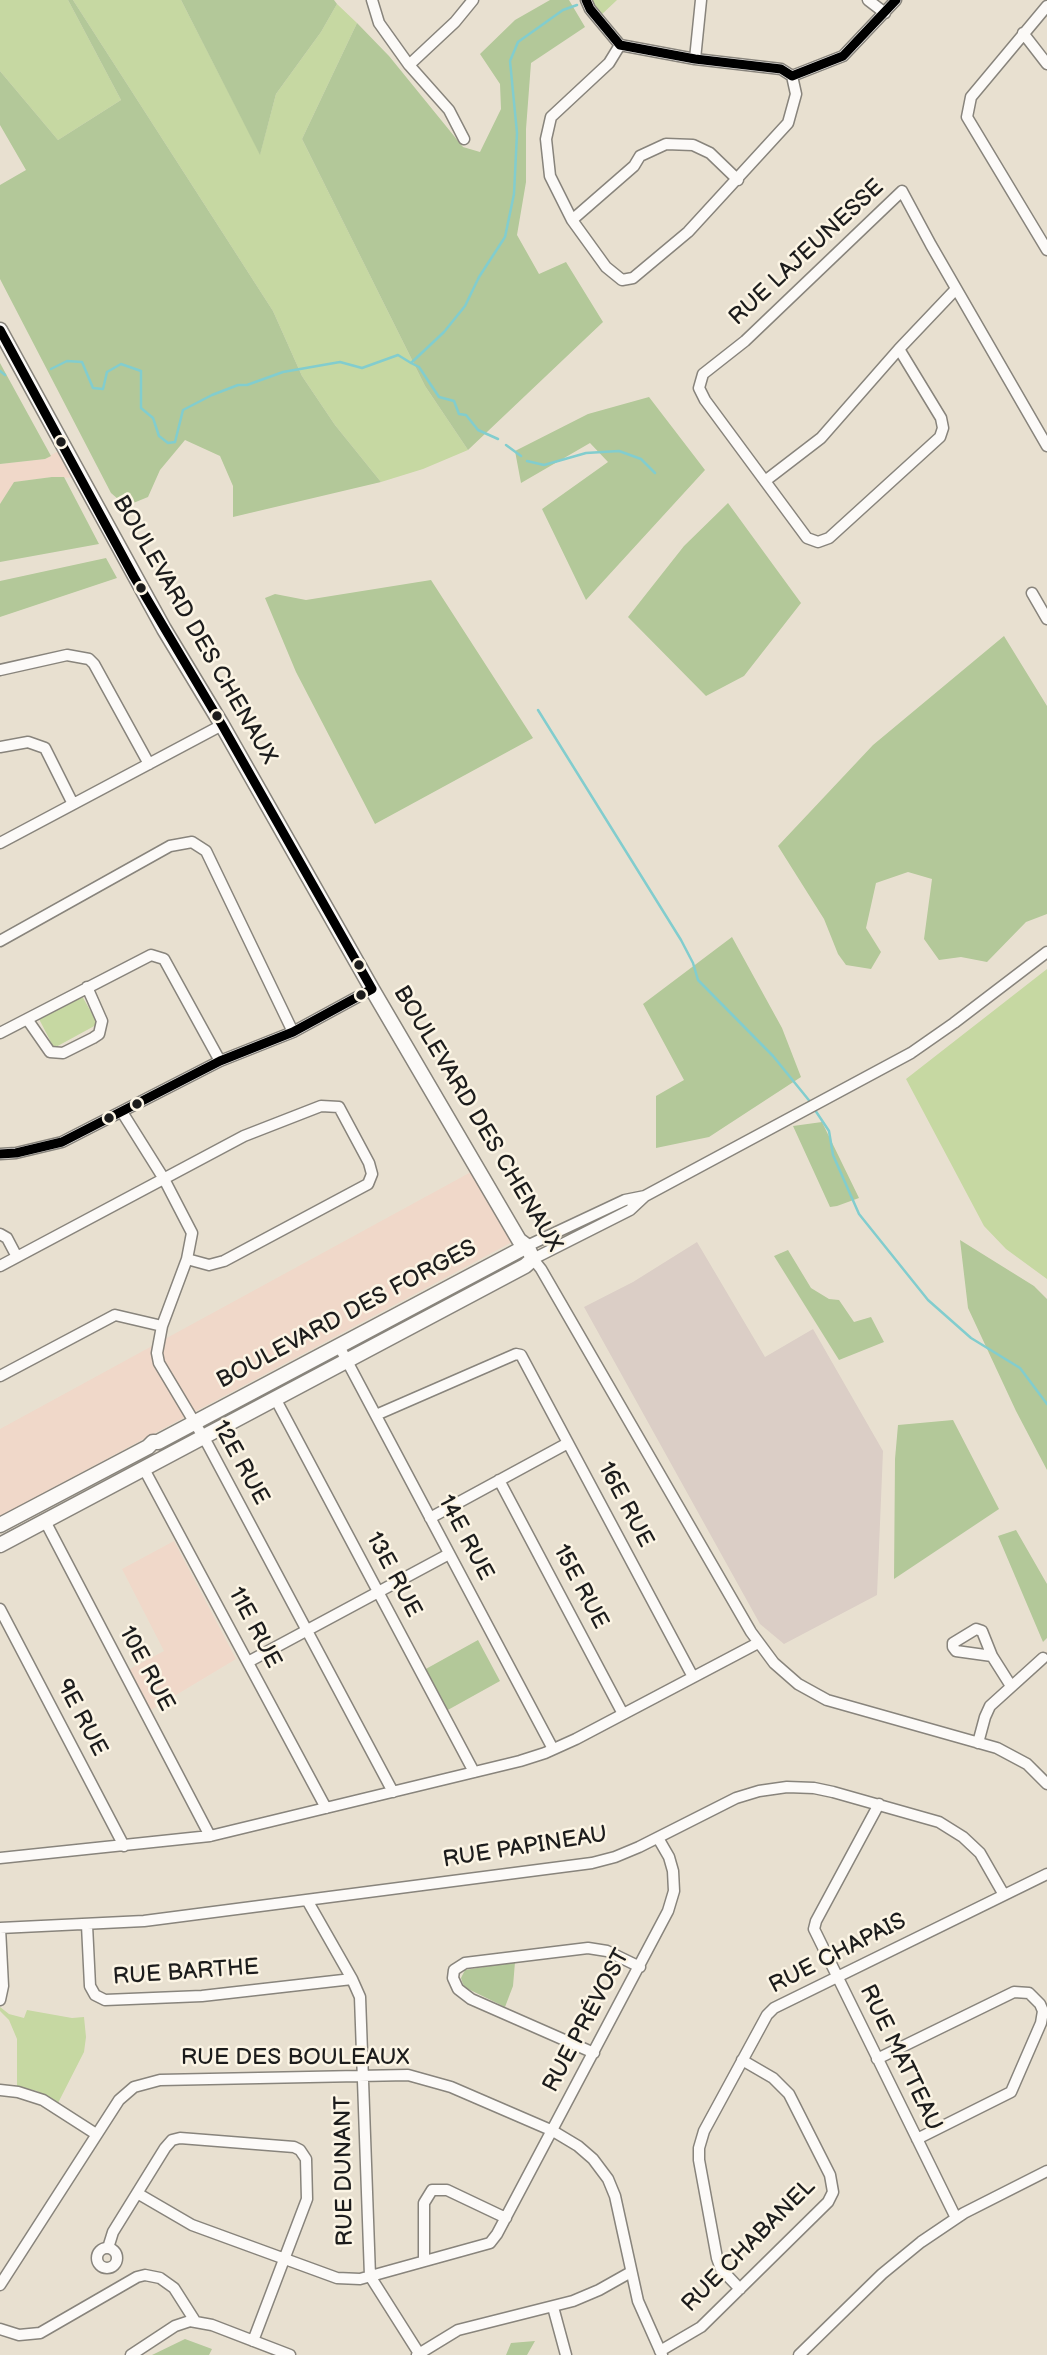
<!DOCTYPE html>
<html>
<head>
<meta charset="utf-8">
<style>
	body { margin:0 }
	canvas { display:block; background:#e8e0d0 }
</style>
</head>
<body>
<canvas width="1047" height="2355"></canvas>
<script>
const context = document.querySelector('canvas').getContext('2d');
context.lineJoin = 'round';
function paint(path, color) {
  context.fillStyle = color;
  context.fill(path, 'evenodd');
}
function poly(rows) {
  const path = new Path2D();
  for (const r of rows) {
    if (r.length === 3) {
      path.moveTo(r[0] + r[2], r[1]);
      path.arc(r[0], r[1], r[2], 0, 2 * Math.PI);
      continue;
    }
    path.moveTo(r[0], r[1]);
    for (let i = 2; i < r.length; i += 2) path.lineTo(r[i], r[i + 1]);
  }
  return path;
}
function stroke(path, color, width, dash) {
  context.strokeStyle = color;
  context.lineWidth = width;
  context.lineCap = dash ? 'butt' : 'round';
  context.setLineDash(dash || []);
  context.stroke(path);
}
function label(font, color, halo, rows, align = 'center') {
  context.font = font + ' "Balsamiq Sans",sans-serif';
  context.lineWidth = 5;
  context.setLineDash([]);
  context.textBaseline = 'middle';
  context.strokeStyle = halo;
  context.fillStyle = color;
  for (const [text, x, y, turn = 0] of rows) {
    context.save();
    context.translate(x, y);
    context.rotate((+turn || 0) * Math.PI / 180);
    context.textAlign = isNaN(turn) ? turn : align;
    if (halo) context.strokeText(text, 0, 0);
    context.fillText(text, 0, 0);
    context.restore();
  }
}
paint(poly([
	[62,449,78,478,52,477,15,482,0,504,0,464,44,459],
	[471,1172,514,1241,0,1516,0,1429],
	[174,1541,236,1659,146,1713,124,1672,164,1651,122,1569]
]), '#f0d8c9');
paint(poly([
	[697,1242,765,1357,813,1329,883,1451,877,1595,784,1644,760,1624,584,1307,633,1282]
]), '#dbcec6');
paint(poly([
	[0,0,68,0,121,100,58,140,0,71],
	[73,0,181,0,260,154,276,94,321,32,337,4,357,23,302,139,425,386,468,450,423,469,381,482,335,425,302,376,273,311],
	[589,0,617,0,599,17],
	[1047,969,1047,1279,1006,1249,984,1226,906,1079],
	[82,996,98,1024,54,1048,39,1019],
	[0,2007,9,2014,24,2018,27,2010,72,2018,84,2017,86,2037,84,2052,58,2103,37,2091,17,2086,17,2039,9,2020,0,2011]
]), '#c6d8a2');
paint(poly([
	[68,0,73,0,273,311,302,376,335,425,381,482,233,517,233,486,220,456,185,440,160,470,148,497,126,506,111,493,0,279,0,185,26,170,0,125,0,71,58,140,121,100],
	[181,0,334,0,337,4,321,32,276,94,260,155],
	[550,0,569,0,585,27,531,63,526,129,526,182,517,235,539,274,566,262,603,322,468,450,425,386,302,139,357,23,389,56,463,147,480,152,501,109,500,84,480,54,515,20],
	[0,363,51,456,45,459,0,464],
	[649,397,705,470,586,600,542,509,608,462,590,443,521,483,515,451,588,414],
	[52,477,64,477,99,544,0,562,0,504,14,482],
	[728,503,801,603,744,676,706,696,628,617,684,546],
	[106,558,117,578,0,617,0,581],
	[431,580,533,738,375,824,296,672,265,598,275,594,306,600],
	[1004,636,1047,706,1047,914,1026,922,987,962,961,957,939,960,924,939,932,879,908,872,876,883,866,928,881,952,871,969,846,965,838,954,824,919,778,846,873,745],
	[732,937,782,1028,801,1077,709,1137,656,1148,656,1096,684,1080,643,1004],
	[822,1122,859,1198,837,1206,830,1207,793,1126],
	[960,1240,1034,1286,1047,1299,1047,1470,1016,1411,968,1308],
	[788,1250,811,1288,829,1299,839,1300,854,1322,871,1317,884,1342,839,1360,774,1256],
	[953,1420,999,1509,894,1579,895,1459,898,1425],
	[1016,1530,1047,1584,1047,1638,1043,1642,998,1536],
	[478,1640,500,1681,446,1711,424,1670],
	[515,1962,513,1986,505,2007,464,1987,461,1978,465,1970],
	[185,2339,212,2349,209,2355,152,2355],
	[535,2341,527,2355,506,2355,511,2343]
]), '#b3c899');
stroke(poly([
	[411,363,419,367,439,397,454,401,459,414,466,415,478,430,498,439],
	[51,369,67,361,82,362,93,388,103,389,107,372,121,364,141,371,141,408,153,418,159,436,168,443,175,442,183,410,212,395,238,385,247,385,283,372,340,362,362,368,398,355,411,363,444,332,465,306,479,277,505,237,514,194,517,133,510,61,518,42,563,10,577,5],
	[0,371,5,375],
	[506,445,521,456],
	[527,461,544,465,586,453,619,451,641,459,655,473],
	[538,710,681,940,693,963,698,980,773,1056,812,1104],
	[815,1110,829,1131,833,1155,859,1214,928,1300,971,1338,1020,1368,1047,1404]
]), '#82cdce', 2.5);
const minor = poly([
	[372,0,379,23,409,65,449,110,464,139],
	[586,0,590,9,620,45,695,59,781,69,792,76],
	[868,0,885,13],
	[1047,6,971,97,967,117,1047,250],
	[1023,33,1047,64],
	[620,45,609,63,551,117,546,139,550,176,572,220,606,267,622,280,633,278,688,232,788,123,796,94,792,76],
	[695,59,701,0],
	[409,65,455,22,473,0],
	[792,76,843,56,896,0],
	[572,220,634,166,640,156,666,144,693,145,710,153,738,180],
	[899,349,941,418,943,428,940,437,829,538,818,542,807,538,705,400,699,388,703,374,745,341,902,191,931,245,1047,446],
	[765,481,821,438,899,349,956,289],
	[1032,593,1047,619],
	[0,670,67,655,89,659,94,664,149,764],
	[0,747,28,742,45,748,73,804],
	[0,843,222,725],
	[0,941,170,846,192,842,206,851,293,1032],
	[1047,952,954,1023,911,1053,645,1196,630,1210,533,1259,541,1269,751,1632,774,1663,798,1684,827,1700,997,1748,1027,1764,1047,1784],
	[27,1019,50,1052,63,1053,93,1038,99,1034,102,1021,87,987],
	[0,1033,151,955,164,959,220,1061],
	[122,1112,164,1179,192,1233,187,1259,162,1326,157,1353,159,1363,208,1445,393,1792],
	[0,1154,16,1153,62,1142,220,1061,293,1032,372,989],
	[0,1234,7,1238,17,1257],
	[527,1246,625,1200,645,1196],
	[0,1266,244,1136,321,1106,339,1107,369,1163,372,1174,368,1184,224,1261,209,1265,187,1259],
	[339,1346,553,1749],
	[0,1376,115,1315,162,1326],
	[275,1398,474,1772],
	[376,1415,516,1354,521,1355,693,1677],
	[144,1469,326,1808],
	[499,1480,623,1714],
	[430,1518,568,1443],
	[45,1521,210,1836],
	[0,1609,124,1846],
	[992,1656,956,1651,953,1647,953,1643,976,1629,982,1631,992,1656,1011,1686],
	[248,1662,449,1554],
	[978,1743,985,1717,990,1706,1043,1658],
	[879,1804,816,1921,814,1929,956,2218],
	[0,1858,210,1836,520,1761,545,1753,576,1739,758,1643],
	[307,1900,352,1979,360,1997,370,2276,420,2355],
	[87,1925,90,1986,95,1995,105,2000,202,1996,352,1979],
	[0,1928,144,1921,592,1863,615,1857,639,1847,736,1798,759,1791,787,1787,814,1788,833,1792,939,1822,963,1837,980,1853,1004,1895],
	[0,2000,3,1986,0,1928],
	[594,2053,471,1999,458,1989,453,1978,454,1970,465,1963,588,1948,607,1951,640,1967],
	[877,2059,1014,1992,1029,1993,1040,2004,1043,2011,1041,2023,1011,2092,917,2139],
	[0,2090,18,2092,43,2100,96,2134],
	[137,2193,192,2225,337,2278,360,2279,490,2243,497,2234,668,1911,674,1891,673,1871,669,1857,658,1838],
	[108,2248,113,2232,165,2148,172,2140,180,2138,294,2147,300,2150,306,2159,307,2199,253,2341],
	[107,2258,10],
	[424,2261,424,2203,432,2190,447,2190,506,2218],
	[0,2285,119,2100,134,2087,160,2080,408,2075,451,2087,553,2131,578,2146,593,2159,608,2179,615,2196,638,2301,662,2355],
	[740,2289,721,2269,717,2258,699,2160,699,2148,704,2131,767,2015,774,2008,1047,1874],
	[553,2307,566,2355],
	[0,2329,19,2335,40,2333,137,2277,145,2275,160,2278,174,2288,195,2321],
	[660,2351,701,2327,828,2202,833,2192,830,2175,789,2094,773,2078,742,2060],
	[131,2355,175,2326,190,2321,212,2325,290,2355],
	[417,2355,458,2330,573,2301,599,2290,631,2272],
	[799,2355,882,2274,921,2242,964,2213,1047,2171]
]);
const major = poly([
	[0,330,164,629,222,725,372,989,519,1240,527,1246,533,1259,525,1266,0,1545],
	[0,1525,148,1447,153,1442,158,1442,527,1246]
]);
stroke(minor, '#88847c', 13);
stroke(major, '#88847c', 17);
stroke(minor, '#fcfaf8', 10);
stroke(major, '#fcfaf8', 14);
stroke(poly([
	[586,0,590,9,620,45,695,59,781,69,792,76,843,56,896,0],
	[0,330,134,577,222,725,372,989],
	[0,1154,16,1153,62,1142,220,1061,293,1032,372,989]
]), '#000', 9);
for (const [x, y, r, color] of [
	[61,442,6,"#1c1c1c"],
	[141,588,6,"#1c1c1c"],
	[217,716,6,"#1c1c1c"],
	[359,965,6,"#1c1c1c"],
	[361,995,6,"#1c1c1c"],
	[137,1104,6,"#1c1c1c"],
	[109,1118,6,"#1c1c1c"]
]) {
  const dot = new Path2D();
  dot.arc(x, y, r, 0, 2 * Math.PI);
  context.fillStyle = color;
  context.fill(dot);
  stroke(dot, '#fcf5e5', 2.5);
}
label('23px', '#1c1c1c', '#fcf5e5', [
	["RUE LAJEUNESSE",807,253,-43],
	["BOULEVARD DES CHENAUX",194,630,60],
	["BOULEVARD DES CHENAUX",477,1119,59],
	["BOULEVARD DES FORGES",347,1315,-28],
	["12E RUE",240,1463,61],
	["16E RUE",625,1505,62],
	["14E RUE",465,1538,62],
	["13E RUE",393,1575,62],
	["15E RUE",580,1587,62],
	["11E RUE",254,1628,62],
	["10E RUE",146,1669,62],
	["9E RUE",81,1718,62],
	["RUE PAPINEAU",525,1848,-9],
	["RUE CHAPAIS",838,1954,-27],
	["RUE BARTHE",186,1973,-4],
	["RUE PRÉVOST",587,2021,-62],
	["RUE DES BOULEAUX",295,2058],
	["RUE MATTEAU",900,2058,64],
	["RUE DUNANT",345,2171,-91],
	["RUE CHABANEL",749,2246,-45]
]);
</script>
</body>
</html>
